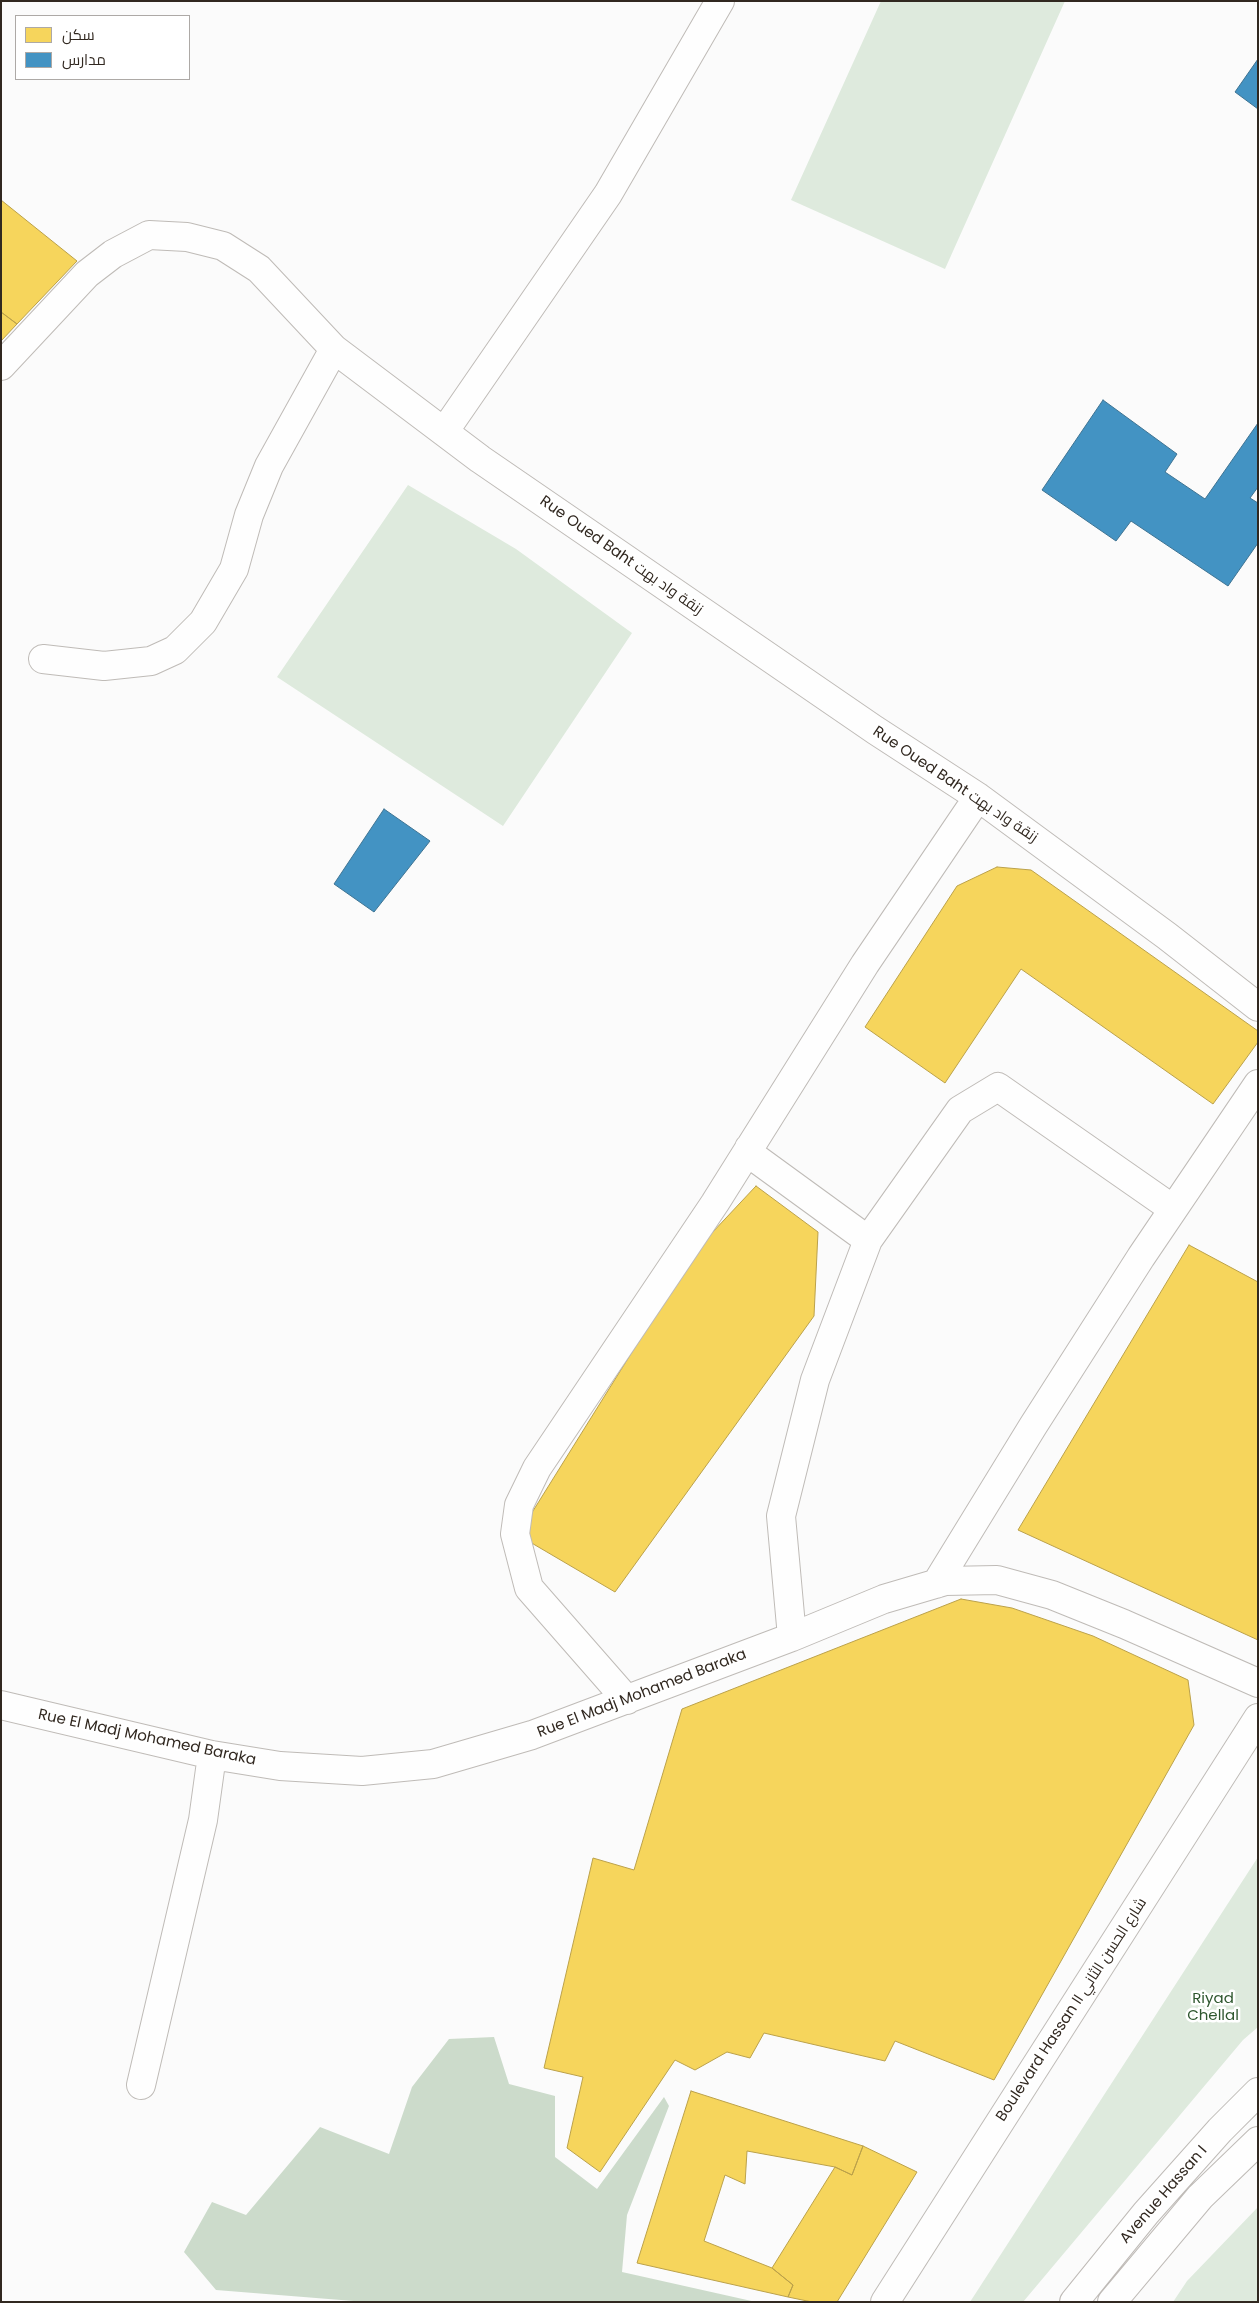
<!DOCTYPE html>
<html>
<head>
<meta charset="utf-8">
<style>
	body { margin:0 }
	#map { position:relative; width:1259px; height:2303px; overflow:hidden; background:#fbfbfb; font-family:Poppins,Cairo,sans-serif }
	canvas { display:block }
	.frame { position:absolute; inset:0; border:2px solid #312820; pointer-events:none }
	.legend { position:absolute; left:15px; top:15px; width:175px; height:65px; box-sizing:border-box; background:#fff; border:1px solid #ada9a6; margin:0; padding:6px 9px; list-style:none; font-size:15px; color:#312820 }
	.legend li { display:flex; align-items:center; gap:10px; height:25px }
	.legend b { width:25px; border:1px solid #ada9a6 }
</style>
</head>
<body>
<div id="map">
<canvas width="1259" height="2303"></canvas>
<div class="frame"></div>
<ul class="legend">
<li><b style="height:14px;background:#f6d55c"></b>سكن</li>
<li><b style="height:14px;background:#4393c3"></b>مدارس</li>
</ul>
</div>
<script>
const context = document.querySelector('canvas').getContext('2d');
context.lineJoin = 'round';
function paint(path, color) {
  context.fillStyle = color;
  context.fill(path, 'evenodd');
}
function poly(rows) {
  const path = new Path2D();
  for (const r of rows) {
    path.moveTo(r[0], r[1]);
    for (let i = 2; i < r.length; i += 2) path.lineTo(r[i], r[i + 1]);
  }
  return path;
}
function stroke(path, color, width, dash) {
  context.strokeStyle = color;
  context.lineWidth = width;
  context.lineCap = dash ? 'butt' : 'round';
  context.setLineDash(dash || []);
  context.stroke(path);
}
function label(font, color, halo, rows, align = 'center') {
  context.font = font + ' Poppins,Cairo,sans-serif';
  context.lineWidth = 5;
  context.setLineDash([]);
  context.textBaseline = 'middle';
  context.strokeStyle = halo;
  context.fillStyle = color;
  for (const [text, x, y, turn = 0] of rows) {
    context.save();
    context.translate(x, y);
    context.rotate((+turn || 0) * Math.PI / 180);
    context.textAlign = isNaN(turn) ? turn : align;
    if (halo) context.strokeText(text, 0, 0);
    context.fillText(text, 0, 0);
    context.restore();
  }
}
paint(poly([
	[881,1,1065,1,945,269,791,200],
	[408,485,516,549,632,633,503,826,277,677],
	[1258,1857,1258,2027,1243,2040,1023,2302,970,2302],
	[1258,2207,1258,2302,1173,2302,1187,2281]
]), '#deeadd');
paint(poly([
	[494,2037,509,2084,555,2096,555,2157,597,2189,664,2097,669,2106,627,2215,622,2272,756,2302,366,2302,216,2290,184,2252,212,2202,246,2215,320,2127,389,2154,412,2087,449,2039]
]), '#ccdbcb');
const homes = poly([
	[1,200,77,261,17,324,1,312,1,200],
	[1,312,17,324,1,341,1,312],
	[997,867,1031,870,1258,1031,1258,1042,1213,1104,1021,969,945,1083,865,1027,957,886,997,867],
	[756,1186,818,1232,814,1316,615,1592,518,1535,695,1251,756,1186],
	[1189,1245,1258,1282,1258,1640,1018,1530,1189,1245],
	[961,1599,1012,1608,1093,1636,1188,1680,1194,1725,994,2080,895,2041,885,2061,764,2033,750,2058,727,2052,695,2070,675,2060,600,2172,567,2148,583,2077,544,2068,593,1858,634,1870,682,1709,961,1599],
	[691,2091,863,2146,852,2175,835,2167,747,2151,745,2184,725,2175,704,2241,772,2268,793,2285,788,2297,637,2263,691,2091],
	[863,2146,917,2172,837,2302,812,2302,788,2297,793,2285,772,2268,835,2167,852,2175,863,2146]
]);
paint(homes, '#f6d55c');
stroke(homes, '#bba14a', 1);
const schools = poly([
	[1258,59,1258,109,1235,92,1258,59],
	[1103,400,1177,454,1165,472,1205,499,1258,423,1258,487,1250,498,1258,503,1258,543,1228,586,1131,521,1116,541,1042,490,1103,400],
	[384,809,430,841,374,912,334,884,384,809]
]);
paint(schools, '#4393c3');
stroke(schools, '#3e7392', 1);
const minor = poly([
	[1,366,87,274,113,254,149,235,187,237,223,246,259,269,334,349,480,459,875,730,978,797,1167,936,1258,1007],
	[444,432,608,194,720,1],
	[43,659,104,666,151,661,175,650,203,622,234,569,249,515,269,466,334,349],
	[749,1148,754,1157,868,1240],
	[936,1584,1033,1426,1141,1257,1258,1084],
	[792,1637,781,1516,815,1380,868,1240,960,1110,998,1087,1173,1209],
	[627,1700,529,1588,515,1534,519,1505,537,1468,715,1203,865,964,978,797],
	[1,1705,212,1755,280,1766,362,1771,433,1764,532,1735,792,1637,884,1599,945,1581,997,1580,1052,1595,1124,1624,1258,1683],
	[141,2085,203,1820,212,1755]
]);
const major = poly([
	[885,2302,1258,1718],
	[1074,2302,1146,2213,1220,2130,1258,2092],
	[1112,2302,1200,2197,1258,2141]
]);
stroke(minor, '#bfbbb7', 30);
stroke(major, '#bfbbb7', 30);
stroke(minor, '#fefefe', 28);
stroke(major, '#fefefe', 28);
label('15px', '#312820', '#fff', [
	["Rue Oued Baht زنقة واد بهت",621,556,35],
	["Rue Oued Baht زنقة واد بهت",955,785,34],
	["Rue El Madj Mohamed Baraka",642,1694,-21],
	["Rue El Madj Mohamed Baraka",147,1738,12],
	["Boulevard Hassan II شارع الحسن الثاني",1072,2010,-57],
	["Avenue Hassan I",1164,2195,-49]
]);
label('15px', '#2e572e', '#fff', [
	["Riyad",1213,1999],
	["Chellal",1213,2016]
]);
</script>
</body>
</html>
